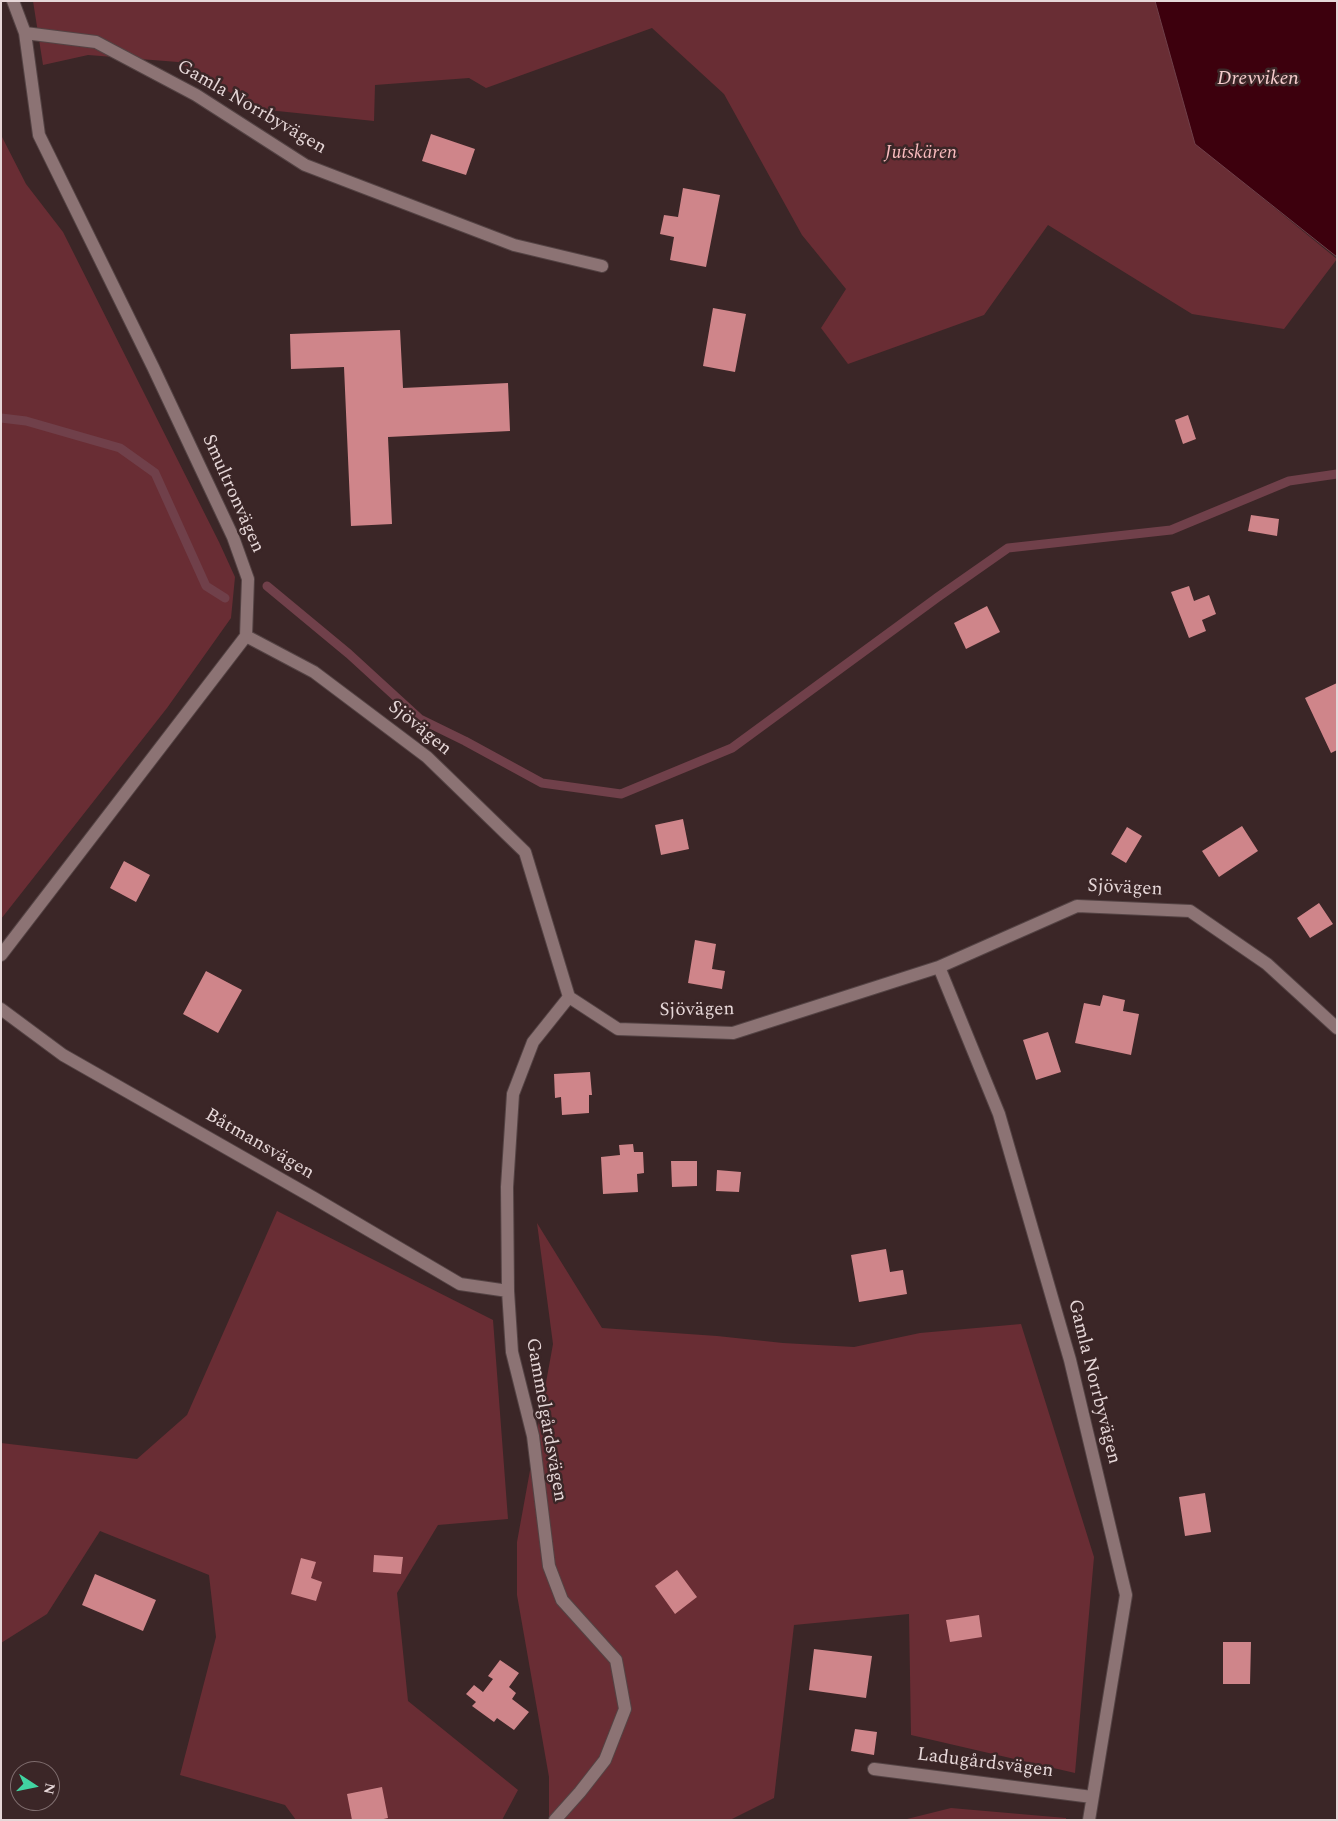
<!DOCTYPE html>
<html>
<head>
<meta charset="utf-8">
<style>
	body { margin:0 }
	#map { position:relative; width:1338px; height:1821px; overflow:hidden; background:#3b2627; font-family:Spectral,serif }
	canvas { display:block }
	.frame { position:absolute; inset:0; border:2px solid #e6d7d8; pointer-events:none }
	.north { position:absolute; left:10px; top:1761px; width:50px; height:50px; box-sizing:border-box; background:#3b2627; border:1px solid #7f6d6e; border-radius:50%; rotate:101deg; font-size:14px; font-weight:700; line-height:20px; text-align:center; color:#e6d7d8 }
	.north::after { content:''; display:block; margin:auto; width:18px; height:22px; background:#41d4a1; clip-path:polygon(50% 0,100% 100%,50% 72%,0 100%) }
</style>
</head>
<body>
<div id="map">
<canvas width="1338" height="1821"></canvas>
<div class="frame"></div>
<div class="north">N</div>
</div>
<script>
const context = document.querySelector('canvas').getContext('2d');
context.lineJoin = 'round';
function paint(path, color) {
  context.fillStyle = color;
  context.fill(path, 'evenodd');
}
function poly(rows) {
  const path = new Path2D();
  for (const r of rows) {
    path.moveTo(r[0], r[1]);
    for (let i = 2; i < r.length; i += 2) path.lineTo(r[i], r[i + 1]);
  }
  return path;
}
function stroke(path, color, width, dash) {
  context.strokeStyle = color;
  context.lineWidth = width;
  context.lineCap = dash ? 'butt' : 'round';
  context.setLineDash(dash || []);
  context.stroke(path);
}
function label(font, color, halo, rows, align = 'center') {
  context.font = font + ' Spectral,serif';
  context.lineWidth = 5;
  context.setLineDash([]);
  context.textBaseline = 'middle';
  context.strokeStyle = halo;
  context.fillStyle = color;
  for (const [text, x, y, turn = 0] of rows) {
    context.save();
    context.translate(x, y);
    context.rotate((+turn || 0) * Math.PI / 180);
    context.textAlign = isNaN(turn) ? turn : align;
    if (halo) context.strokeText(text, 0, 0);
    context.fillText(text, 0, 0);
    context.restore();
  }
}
paint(poly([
	[33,1,1155,1,1195,143,1337,259,1284,329,1192,314,1048,225,984,315,848,364,821,328,846,289,802,235,724,94,652,28,486,88,469,78,375,85,374,121,258,109,178,62,88,55,43,65],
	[1,135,26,184,63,232,219,542,235,577,231,618,167,708,1,919],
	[277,1211,493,1320,508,1519,438,1525,397,1593,408,1701,518,1790,502,1820,296,1820,285,1805,180,1775,216,1637,209,1575,100,1531,47,1614,1,1643,1,1443,137,1459,187,1415],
	[537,1223,602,1328,717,1336,783,1343,854,1347,920,1333,1021,1324,1094,1557,1075,1773,911,1735,909,1614,794,1625,774,1798,730,1820,549,1820,549,1777,517,1595,517,1542,553,1344],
	[951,1808,1066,1818,1066,1820,903,1820]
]), '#692d34');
const water = poly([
	[1155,1,1337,1,1337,257,1195,144,1155,1]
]);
paint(water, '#3d000d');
stroke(water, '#70404a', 1);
stroke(poly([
	[1,418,26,421,120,448,155,473,206,586,225,598],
	[267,586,349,654,420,719,465,741,542,783,621,794,732,748,938,597,1008,548,1171,530,1289,481,1337,474]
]), '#70404a', 9);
paint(poly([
	[431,134,475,149,466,175,422,161],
	[683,188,720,195,706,267,670,260,674,237,660,234,664,215,678,217],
	[713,308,746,314,735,372,703,366],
	[400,330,403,388,508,383,510,431,388,437,392,524,351,526,344,367,291,369,290,334],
	[1188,415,1196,439,1183,444,1175,420],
	[1251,515,1279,519,1277,536,1248,531],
	[1189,586,1194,601,1209,595,1216,614,1202,620,1206,631,1189,638,1171,592],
	[987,606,1000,632,966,649,954,623],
	[1337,683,1337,750,1331,753,1305,698],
	[683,819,689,849,661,855,655,825],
	[1242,826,1258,851,1219,877,1202,851],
	[1127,827,1142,836,1126,863,1111,854],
	[124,861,150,875,136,902,110,888],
	[1319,903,1333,924,1310,938,1297,918],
	[695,940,716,944,712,969,725,971,722,989,688,983],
	[206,971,242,990,218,1033,183,1014],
	[1103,995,1125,1000,1123,1011,1139,1014,1131,1055,1075,1043,1084,1003,1100,1006],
	[1048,1032,1061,1072,1036,1080,1023,1040],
	[590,1072,592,1095,589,1095,589,1113,562,1115,561,1097,555,1098,554,1074],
	[633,1144,634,1152,643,1152,644,1173,637,1174,638,1192,603,1194,601,1157,620,1155,619,1145],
	[671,1161,697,1161,697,1186,672,1187],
	[717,1170,741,1172,739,1192,716,1191],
	[886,1249,890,1272,903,1270,907,1294,859,1302,851,1255],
	[1205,1493,1211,1532,1185,1536,1179,1497],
	[374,1555,403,1557,401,1574,373,1572],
	[301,1558,316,1562,311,1578,322,1582,316,1601,291,1594],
	[677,1570,697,1597,675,1614,655,1586],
	[95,1574,156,1600,143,1631,82,1605],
	[979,1615,982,1637,950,1642,946,1620],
	[1223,1642,1251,1642,1250,1684,1223,1684],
	[814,1649,872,1656,866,1698,809,1690],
	[500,1660,519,1673,509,1687,516,1693,512,1699,529,1712,514,1730,497,1718,494,1722,472,1706,476,1702,466,1694,474,1685,483,1692,493,1679,488,1676],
	[855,1729,877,1732,874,1755,851,1751],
	[382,1787,388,1818,379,1820,352,1820,347,1794]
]), '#cf858a');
const minor = poly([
	[25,33,96,42,196,95,305,165,514,245,602,266],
	[246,636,314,672,427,757,525,852,569,997,618,1029,733,1033,939,967,1077,906,1190,911,1267,964,1337,1028],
	[1,955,246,636,248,579,233,537,153,367,39,135,25,33,13,1],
	[939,967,999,1114,1070,1360,1126,1595,1089,1820],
	[1,1009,63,1055,314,1198,460,1284,508,1291],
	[874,1769,1092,1797],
	[555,1820,580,1792,605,1760,625,1709,616,1660,562,1600,549,1566,533,1436,512,1352,508,1291,507,1187,513,1094,533,1042,569,997]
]);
stroke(minor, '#544344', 14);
stroke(minor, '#8c7374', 12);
label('19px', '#e6d7d8', '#3b2627', [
	["Gamla Norrbyvägen",251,108,30],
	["Smultronvägen",232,494,66],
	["Sjövägen",419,729,39],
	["Sjövägen",1125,889,3],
	["Sjövägen",697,1011,-1],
	["Båtmansvägen",259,1145,30],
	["Gamla Norrbyvägen",1093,1382,76],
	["Gammelgårdsvägen",545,1420,80],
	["Ladugårdsvägen",985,1764,7]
]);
label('italic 19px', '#f9bbbe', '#3b2627', [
	["Jutskären",921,154]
]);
label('italic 20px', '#f6cccd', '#3b2627', [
	["Drevviken",1258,80]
]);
</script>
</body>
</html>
